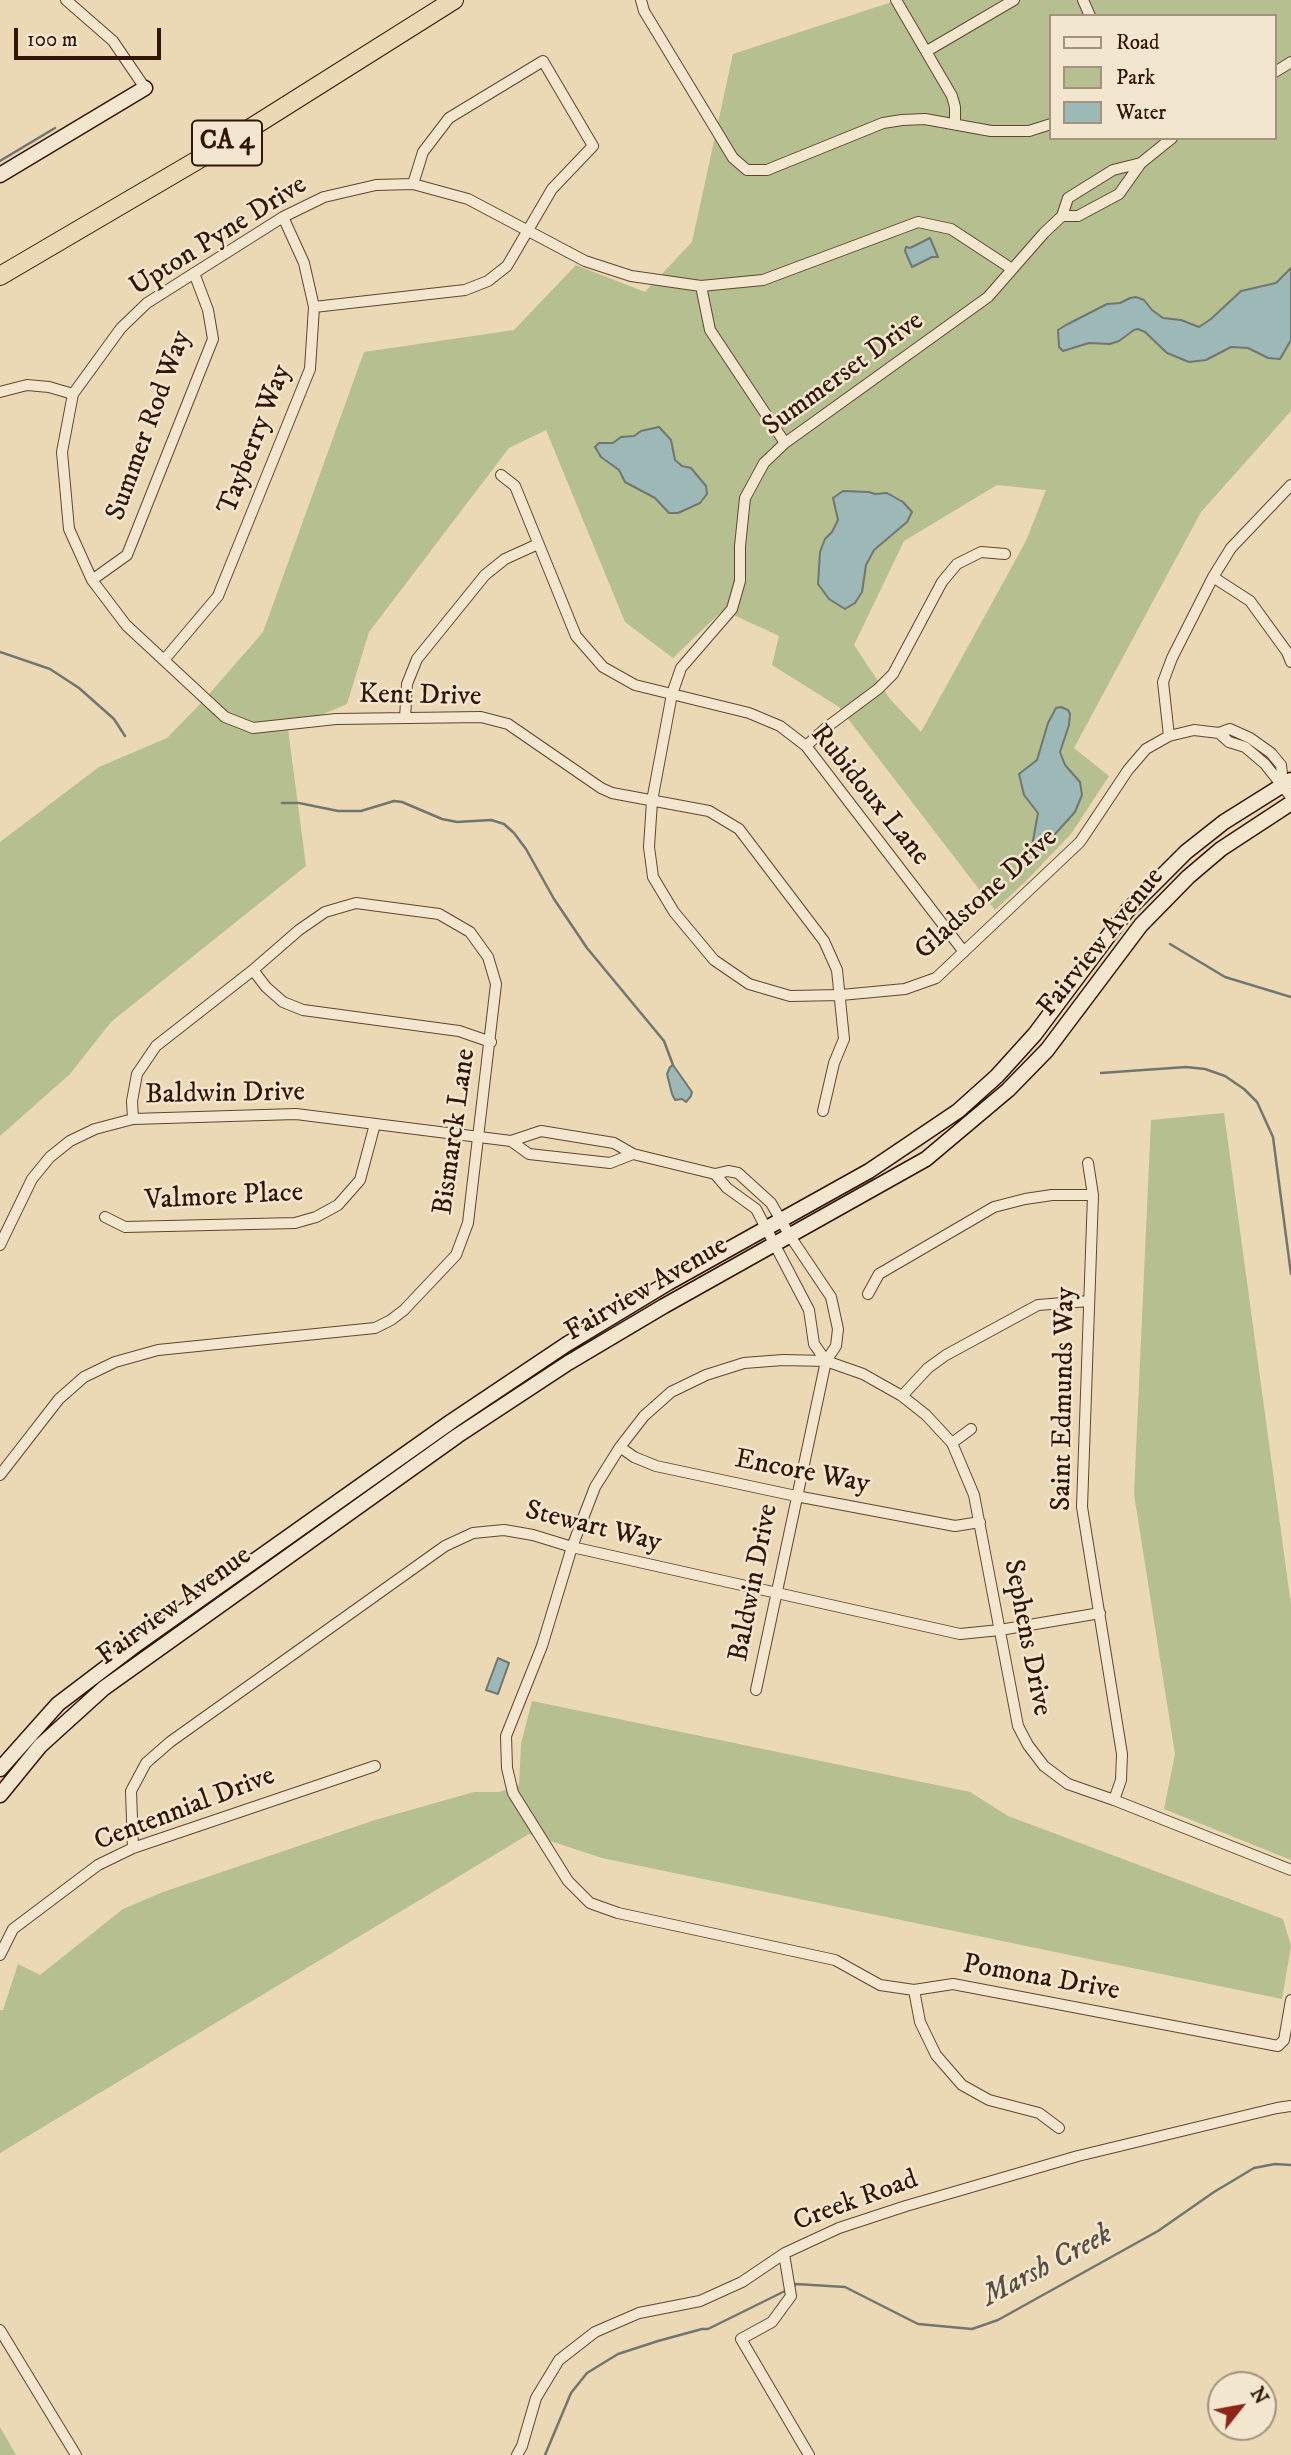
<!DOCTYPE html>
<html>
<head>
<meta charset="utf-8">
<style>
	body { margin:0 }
	#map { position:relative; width:1291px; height:2455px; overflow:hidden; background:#ebd8b4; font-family:"IM FELL DW Pica",serif }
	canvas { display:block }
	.legend { position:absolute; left:1049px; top:14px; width:228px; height:126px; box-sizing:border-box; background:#f2e6ce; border:2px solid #a5927e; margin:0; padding:9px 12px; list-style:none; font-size:21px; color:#311506 }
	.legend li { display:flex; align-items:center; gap:14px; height:35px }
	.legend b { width:35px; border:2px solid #a5927e }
	.north { position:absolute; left:1207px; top:2371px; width:70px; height:70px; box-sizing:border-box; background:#f2e6ce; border:2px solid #a5927e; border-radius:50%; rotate:59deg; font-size:19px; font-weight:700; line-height:28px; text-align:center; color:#311506 }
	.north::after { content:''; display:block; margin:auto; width:24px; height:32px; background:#8f2418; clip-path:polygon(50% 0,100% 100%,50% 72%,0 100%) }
	.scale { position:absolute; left:14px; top:28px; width:147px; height:32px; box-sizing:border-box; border:4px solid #311506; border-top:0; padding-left:9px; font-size:21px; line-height:24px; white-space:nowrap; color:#311506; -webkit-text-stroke:5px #f2e6ce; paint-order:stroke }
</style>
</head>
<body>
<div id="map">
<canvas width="1291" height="2455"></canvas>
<ul class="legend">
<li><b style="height:9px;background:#f2e6ce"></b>Road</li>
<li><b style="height:19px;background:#b5bf8f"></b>Park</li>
<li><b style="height:19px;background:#9cb8b7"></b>Water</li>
</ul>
<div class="north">N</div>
<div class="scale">100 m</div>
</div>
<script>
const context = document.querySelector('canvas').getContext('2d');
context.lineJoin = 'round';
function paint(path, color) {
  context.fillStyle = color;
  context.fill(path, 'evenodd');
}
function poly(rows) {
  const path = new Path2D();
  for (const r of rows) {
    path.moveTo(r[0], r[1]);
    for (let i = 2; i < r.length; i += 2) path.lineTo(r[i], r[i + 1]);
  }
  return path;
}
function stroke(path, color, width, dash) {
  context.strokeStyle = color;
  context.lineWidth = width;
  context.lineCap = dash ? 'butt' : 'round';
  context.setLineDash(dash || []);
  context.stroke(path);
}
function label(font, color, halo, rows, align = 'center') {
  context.font = font + ' "IM FELL DW Pica",serif';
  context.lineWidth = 5;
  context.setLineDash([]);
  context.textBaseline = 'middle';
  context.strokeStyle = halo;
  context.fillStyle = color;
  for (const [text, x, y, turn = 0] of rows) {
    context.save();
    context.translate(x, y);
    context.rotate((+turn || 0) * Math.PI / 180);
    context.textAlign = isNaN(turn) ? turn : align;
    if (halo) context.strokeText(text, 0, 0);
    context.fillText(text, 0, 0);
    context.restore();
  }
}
paint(poly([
	[898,0,1291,0,1291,411,1201,512,1074,748,1109,776,1071,834,1026,881,995,910,839,707,772,665,779,636,723,610,673,658,625,622,546,430,509,448,369,632,347,704,288,729,306,866,111,1022,70,1074,0,1136,0,842,99,767,167,738,204,700,263,632,364,352,514,330,576,265,645,292,692,242,733,54],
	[1051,16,1275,16,1275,138,1051,138],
	[997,485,1046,490,1026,541,921,732,890,699,854,645,904,541],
	[1224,1113,1291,1605,1291,1860,1164,1809,1175,1754,1134,1494,1151,1120],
	[532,1701,970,1792,1008,1816,1283,1919,1291,1946,1282,1999,602,1858,529,1834,0,2153,0,2010,3,2010,18,1964,40,1975,123,1909,163,1892,375,1820,474,1792,499,1792,519,1785,521,1744],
	[0,2427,16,2455,0,2455]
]), '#b5bf8f');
const water = poly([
	[930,238,938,257,932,257,912,267,905,251,906,247,910,248,930,238],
	[1291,268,1291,340,1280,359,1268,358,1248,348,1231,347,1206,360,1189,362,1167,353,1145,332,1138,329,1134,330,1119,341,1110,344,1089,343,1063,351,1059,347,1058,330,1066,325,1107,304,1120,303,1130,298,1136,297,1144,300,1152,310,1163,318,1181,320,1199,327,1211,319,1241,291,1276,283,1291,268],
	[659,427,671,440,675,460,682,466,691,468,706,486,707,494,700,503,678,513,669,513,655,498,625,482,619,470,601,457,595,447,599,443,613,443,621,437,634,436,641,431,659,427],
	[843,491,869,492,875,494,887,493,903,502,912,512,907,522,874,550,866,565,862,592,855,603,845,609,829,599,818,584,820,552,825,539,832,532,838,520,833,498,843,491],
	[1061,707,1068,710,1070,714,1069,725,1060,752,1065,765,1080,782,1082,795,1075,812,1047,843,1035,851,1032,846,1038,813,1024,795,1019,774,1037,760,1048,723,1056,708,1061,707],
	[673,1065,692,1092,691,1096,686,1102,682,1099,675,1100,672,1094,667,1074,670,1067,673,1065],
	[498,1658,509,1663,498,1694,486,1690,498,1658]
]);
paint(water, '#9cb8b7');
stroke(water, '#717770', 2);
stroke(poly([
	[0,161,55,128],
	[0,652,50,669,79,688,114,719,125,736],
	[282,803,299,803,338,811,361,811,394,801,402,802,442,819,457,822,491,820,504,824,514,833,526,849,554,899,587,948,664,1041,673,1065],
	[1170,944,1225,977,1291,997],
	[1101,1073,1186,1067,1205,1069,1225,1076,1244,1089,1257,1102,1273,1137,1291,1274],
	[793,2287,796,2284,845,2287,918,2324,972,2329,998,2320,1158,2231,1214,2192,1254,2168,1275,2164,1291,2165],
	[545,2455,571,2393,587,2373,618,2354,658,2341,702,2329,708,2329,787,2290]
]), '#717770', 2.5);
const street = poly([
	[66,0,113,41,145,88],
	[641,0,644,11,733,158,747,170,767,170,883,123,902,120,925,119,991,131,1029,131,1051,124],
	[896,0,952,96,955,107,955,123],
	[1083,0,1090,16],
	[927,51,1014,0],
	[1275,72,1291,62],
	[1141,163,1113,170,1068,198,1062,216,1044,233,988,297,785,443,764,463,745,498,740,546,740,581,732,609,681,668,672,694,652,801,649,847,653,877,674,912,714,960,749,984,790,996,841,995,905,989,936,978,1080,842,1128,770,1146,749,1169,736,1194,730,1219,733,1230,729,1250,738,1271,753,1281,765,1283,784],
	[1062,216,1078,216,1119,194,1141,163,1172,138],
	[701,286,710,330,785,443],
	[314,307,465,290,488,281,507,266,552,189,593,146,543,61,449,118,423,152,413,184],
	[0,392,27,385,49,387,73,394],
	[501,475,515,486,576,636,603,667,635,685,749,713,780,726,806,746,964,952],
	[1213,577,1250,601,1287,652,1291,662],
	[92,580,127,555,213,339,208,310,194,273],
	[164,660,218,596,310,369,314,307,304,263,283,217],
	[405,718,407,684,417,659,485,575,505,559,538,544],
	[1219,733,1229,742,1245,747,1265,764,1291,797],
	[1169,736,1163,682,1172,658,1213,577,1231,548,1291,485],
	[806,746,827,727,878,689,893,674,942,582,957,564,981,552,1005,554],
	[253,970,266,987,283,1002,303,1010,459,1031,491,1042],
	[823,1111,834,1063,844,1039,837,970,824,941,739,829,709,811,612,793,601,788,508,724,481,717,336,719,253,728,225,717,126,625,92,580,69,529,62,452,73,394,121,328,147,303,283,217,324,197,376,185,413,184,468,199,585,261,631,276,701,286,763,280,918,222,951,229,1012,269],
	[511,1141,529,1154,610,1163,633,1154],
	[1088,1163,1093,1195,1082,1507,1122,1754,1121,1780,1114,1800],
	[715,1174,727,1188,756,1209,809,1310,814,1344,826,1361],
	[105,1217,125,1227,295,1223,316,1217,338,1205,360,1180,375,1124],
	[0,1245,32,1179,50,1157,70,1141,95,1129,133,1119,296,1114,511,1141,541,1131,614,1143,633,1154,715,1174,728,1171,738,1173,771,1203,790,1236,831,1297,838,1329,836,1346,826,1361,756,1690],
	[868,1294,879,1274,994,1207,1025,1199,1052,1195,1093,1195],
	[902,1396,928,1368,946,1355,1038,1305,1089,1301],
	[952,1443,971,1429],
	[620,1447,634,1457,656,1466,796,1496,955,1526,980,1522],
	[0,1475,59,1399,84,1377,115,1362,158,1350,375,1328,391,1320,404,1310,456,1255,468,1223,496,984,488,957,470,932,439,914,356,903,325,912,299,930,253,970,156,1046,137,1074,132,1101,133,1119],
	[133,1848,131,1791,146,1763,170,1742,445,1546,473,1533,504,1530,533,1535,572,1547,960,1634,1000,1630,1100,1613],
	[1291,1870,1114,1800,1068,1784,1044,1766,1028,1745,1018,1726,974,1495,952,1443,926,1415,902,1396,863,1374,826,1361,783,1360,744,1363,706,1375,671,1392,644,1416,620,1447,595,1487,572,1547,542,1646,506,1736,507,1768,513,1793,568,1881,590,1903,618,1913,835,1960,880,1985,914,1990,953,1984,1278,2046,1284,2040,1291,2000],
	[0,1955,13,1929,98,1865,133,1848,375,1766],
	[914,1990,920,2022,936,2055,962,2085,989,2100,1039,2113,1059,2128],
	[784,2254,791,2296,772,2322,741,2339,809,2455],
	[0,2330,76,2455],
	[517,2455,522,2446,536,2398,559,2360,595,2332,639,2313,700,2301,742,2282,785,2253,839,2228,906,2206,1078,2156,1277,2108,1291,2106]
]);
const secondary = poly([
	[0,175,145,88],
	[0,1769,58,1704,137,1644,452,1421,567,1344,668,1283,869,1171,958,1111,997,1076,1035,1034,1127,911,1186,852,1224,822,1291,780],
	[0,1795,40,1746,104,1688,457,1436,568,1363,664,1306,926,1159,1008,1090,1047,1050,1141,925,1188,877,1221,849,1291,803]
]);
const highway = poly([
	[0,276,230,141,454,0]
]);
stroke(street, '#604632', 12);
stroke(secondary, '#311506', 17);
stroke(highway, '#311506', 20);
stroke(street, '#f2e6ce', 10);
stroke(secondary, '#f2e6ce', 14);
stroke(highway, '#ebd8b4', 18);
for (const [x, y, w] of [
	[227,143,70]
]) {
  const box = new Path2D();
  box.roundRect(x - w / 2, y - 22.5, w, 45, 5);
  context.fillStyle = '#f2e6ce';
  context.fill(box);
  stroke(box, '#311506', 2);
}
label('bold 26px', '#311506', null, [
	["CA 4",227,143]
]);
label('28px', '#311506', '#f2e6ce', [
	["Upton Pyne Drive",219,237,-32],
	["Summerset Drive",844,375,-36],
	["Summer Rod Way",150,426,-70],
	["Tayberry Way",256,440,-69],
	["Kent Drive",420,697,1],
	["Rubidoux Lane",869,796,51],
	["Gladstone Drive",987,895,-42],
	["Fairview Avenue",1102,943,-51],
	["Baldwin Drive",225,1095,-1],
	["Bismarck Lane",456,1132,-82],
	["Valmore Place",224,1198,-3],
	["Fairview Avenue",647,1290,-30],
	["Saint Edmunds Way",1065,1399,-89],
	["Encore Way",802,1473,11],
	["Stewart Way",593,1528,14],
	["Baldwin Drive",755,1583,-79],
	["Fairview Avenue",175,1607,-36],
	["Sephens Drive",1026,1638,79],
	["Centennial Drive",185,1810,-21],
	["Pomona Drive",1041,1979,10],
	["Creek Road",856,2202,-20]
]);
label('italic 30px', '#564e44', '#f2e6ce', [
	["Marsh Creek",1048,2267,-28]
]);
</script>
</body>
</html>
